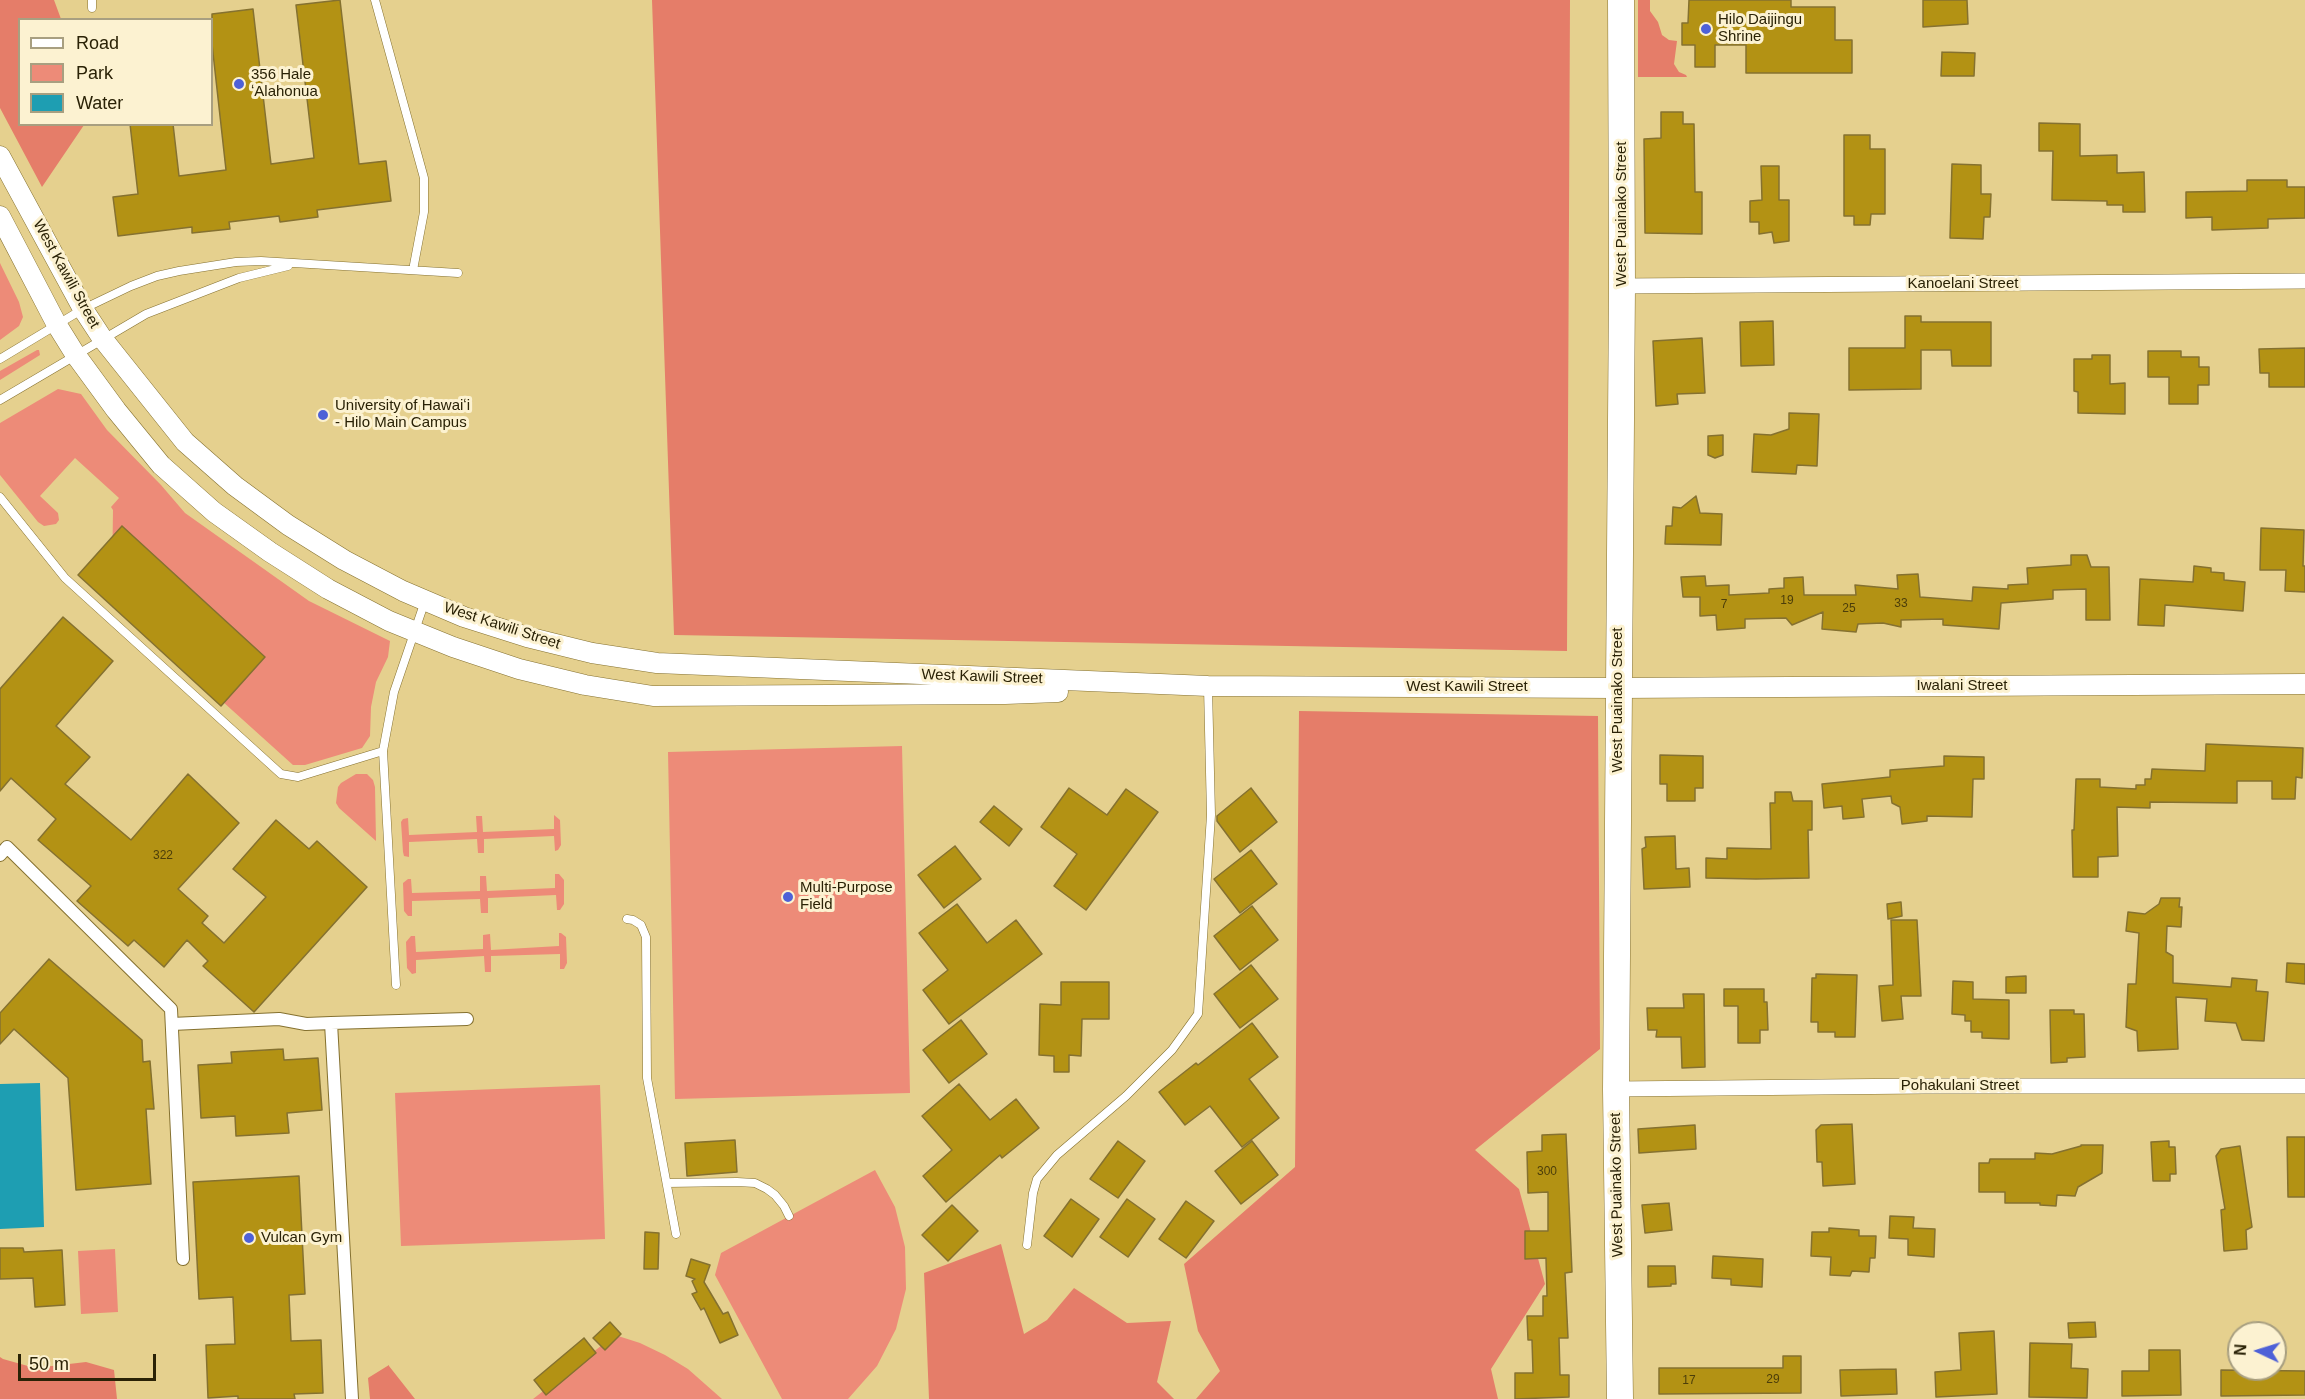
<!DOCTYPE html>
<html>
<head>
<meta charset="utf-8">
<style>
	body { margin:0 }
	#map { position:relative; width:2305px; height:1399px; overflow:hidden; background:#e5d08e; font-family:Arial,sans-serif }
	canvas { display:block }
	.legend { position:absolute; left:18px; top:18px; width:195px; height:108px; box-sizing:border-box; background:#fcf2d1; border:2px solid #a89f80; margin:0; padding:8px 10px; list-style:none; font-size:18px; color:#2a2206 }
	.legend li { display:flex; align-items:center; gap:12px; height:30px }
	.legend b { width:30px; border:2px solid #a89f80 }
	.north { position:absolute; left:2227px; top:1321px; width:60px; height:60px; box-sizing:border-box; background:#fcf2d1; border:2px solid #a89f80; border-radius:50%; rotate:274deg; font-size:16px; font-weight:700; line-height:24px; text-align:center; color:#2a2206 }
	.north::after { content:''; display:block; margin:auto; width:21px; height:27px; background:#4e61d7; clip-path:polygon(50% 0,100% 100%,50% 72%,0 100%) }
	.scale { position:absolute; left:18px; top:1354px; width:138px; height:27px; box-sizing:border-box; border:3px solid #2a2206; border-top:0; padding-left:8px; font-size:18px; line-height:21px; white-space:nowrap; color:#2a2206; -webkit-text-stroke:4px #fcf2d1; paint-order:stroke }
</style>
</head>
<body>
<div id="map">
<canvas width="2305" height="1399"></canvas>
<ul class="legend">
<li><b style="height:8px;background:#fff"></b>Road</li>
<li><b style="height:16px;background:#ed8b78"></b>Park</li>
<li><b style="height:16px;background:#1e9eb2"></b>Water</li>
</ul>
<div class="north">N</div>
<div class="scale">50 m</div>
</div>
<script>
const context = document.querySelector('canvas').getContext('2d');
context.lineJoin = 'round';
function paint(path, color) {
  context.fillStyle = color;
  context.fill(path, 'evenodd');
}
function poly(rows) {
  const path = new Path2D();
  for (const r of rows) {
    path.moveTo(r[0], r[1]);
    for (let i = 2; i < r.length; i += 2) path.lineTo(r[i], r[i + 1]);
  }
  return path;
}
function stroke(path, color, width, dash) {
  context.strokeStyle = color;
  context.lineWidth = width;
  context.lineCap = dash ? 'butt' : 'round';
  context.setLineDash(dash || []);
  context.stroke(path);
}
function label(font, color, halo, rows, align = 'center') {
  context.font = font + ' Arial,sans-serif';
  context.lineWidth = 6;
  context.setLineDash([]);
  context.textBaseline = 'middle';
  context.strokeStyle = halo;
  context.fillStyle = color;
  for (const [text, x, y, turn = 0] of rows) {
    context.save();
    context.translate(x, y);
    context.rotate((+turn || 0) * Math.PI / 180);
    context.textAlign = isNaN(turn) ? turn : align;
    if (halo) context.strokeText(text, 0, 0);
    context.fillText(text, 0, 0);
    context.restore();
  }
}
paint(poly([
	[0,263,19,302,23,317,19,326,0,340],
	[37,350,39,350,40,355,0,380,0,371],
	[58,389,81,394,107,430,161,485,185,513,309,601,390,641,388,657,376,682,371,707,370,736,362,748,305,765,293,765,212,692,112,581,113,510,111,507,119,498,75,458,40,496,58,513,59,520,56,524,44,526,38,522,0,475,0,423],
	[902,746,910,1093,675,1099,668,752],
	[356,774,367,774,373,780,375,787,376,841,339,808,336,803,338,787,341,783],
	[554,815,560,820,561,845,558,850,555,851,554,836,484,839,484,853,478,853,477,839,409,842,409,857,404,856,403,852,401,822,403,819,408,818,409,835,477,832,476,816,482,816,483,832,554,829],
	[555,874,559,874,564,880,564,904,560,910,557,910,556,895,488,898,488,913,481,913,480,899,412,901,412,916,408,916,404,911,403,883,408,879,411,879,412,893,480,891,480,876,486,876,487,891,555,888],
	[559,933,561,933,566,937,567,963,564,969,560,969,560,954,491,956,491,972,485,972,484,956,416,960,416,973,412,974,407,968,406,942,411,936,415,936,416,952,483,949,483,935,490,934,491,950,559,946],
	[600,1085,605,1239,401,1246,395,1093],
	[875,1170,895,1207,905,1247,906,1289,896,1329,877,1366,848,1399,782,1399,715,1275,721,1253],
	[115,1249,118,1312,81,1314,78,1251],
	[615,1335,640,1343,665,1355,688,1369,722,1399,533,1399]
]), '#ed8b78');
paint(poly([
	[0,0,54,0,61,19,20,20,20,124,84,125,42,187,0,108],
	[652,0,1570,0,1567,651,674,635],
	[1638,0,1650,0,1650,11,1658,22,1662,35,1669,40,1677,41,1674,64,1679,72,1686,75,1687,77,1638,77],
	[1299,711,1598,716,1600,1049,1475,1150,1519,1189,1545,1284,1491,1369,1498,1399,1196,1399,1220,1371,1198,1331,1184,1264,1295,1167],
	[1001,1244,1024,1334,1047,1320,1074,1288,1127,1323,1171,1321,1157,1382,1174,1399,929,1399,924,1273],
	[0,1357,3,1359,35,1368,86,1362,114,1370,117,1399,0,1399],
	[389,1365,389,1366,415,1399,370,1399,368,1378]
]), '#e57d69');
paint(poly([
	[40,1083,44,1227,0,1229,0,1084]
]), '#1e9eb2');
const building = poly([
	[340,0,359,164,386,161,391,201,317,210,318,217,280,222,279,216,229,222,230,229,192,233,192,227,118,236,113,197,138,194,130,124,173,124,179,176,226,170,212,44,212,14,253,9,271,164,314,158,296,5,340,0],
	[1689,0,1791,0,1791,7,1835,7,1835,40,1852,40,1852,73,1746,73,1746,45,1715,45,1715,67,1695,67,1695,45,1682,45,1682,23,1688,23,1689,0],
	[1923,0,1967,0,1968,24,1923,27,1923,0],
	[1942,52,1975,53,1974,76,1941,76,1942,52],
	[1661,112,1683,112,1683,124,1694,124,1695,192,1702,192,1702,234,1645,233,1644,139,1661,138,1661,112],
	[2039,123,2080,124,2080,156,2117,155,2117,173,2144,172,2145,212,2123,212,2123,205,2107,205,2107,201,2052,200,2053,151,2039,151,2039,123],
	[1844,135,1870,135,1870,149,1885,149,1885,214,1871,214,1870,225,1854,225,1854,216,1844,216,1844,135],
	[1952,164,1981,165,1981,194,1991,194,1990,217,1984,217,1983,239,1950,238,1952,164],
	[1761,166,1779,166,1779,200,1789,200,1789,241,1774,243,1772,232,1759,234,1759,222,1750,222,1750,201,1762,200,1761,166],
	[2247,180,2287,180,2287,187,2305,187,2305,218,2268,219,2268,228,2212,230,2212,217,2186,218,2186,192,2247,191,2247,180],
	[1905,316,1921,316,1921,322,1991,322,1991,366,1952,366,1951,350,1921,350,1921,389,1849,390,1849,348,1905,348,1905,316],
	[1773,321,1774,365,1741,366,1740,322,1773,321],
	[1702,338,1705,393,1677,394,1678,404,1656,406,1653,341,1702,338],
	[2305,348,2305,387,2269,387,2269,373,2260,373,2259,349,2305,348],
	[2148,351,2181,351,2181,357,2199,357,2199,367,2209,367,2209,385,2198,385,2198,404,2169,404,2169,377,2148,377,2148,351],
	[2092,355,2110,355,2110,384,2125,383,2125,414,2078,413,2078,392,2074,391,2074,359,2092,359,2092,355],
	[1789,413,1819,414,1817,466,1797,465,1796,474,1752,472,1754,434,1771,435,1789,429,1789,413],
	[1723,435,1723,455,1715,458,1708,455,1708,436,1723,435],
	[1696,496,1700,513,1722,514,1721,545,1665,544,1666,526,1672,526,1673,507,1681,508,1696,496],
	[122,526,265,657,221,706,78,575,122,526],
	[2261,528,2304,530,2303,566,2305,566,2305,592,2285,591,2286,570,2260,570,2261,528],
	[2071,555,2087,555,2091,567,2109,567,2110,620,2086,620,2086,589,2053,590,2053,599,2001,603,1999,629,1943,625,1943,619,1901,620,1901,627,1883,623,1858,624,1856,632,1822,629,1823,612,1792,625,1786,618,1745,619,1745,628,1717,630,1716,615,1700,616,1700,597,1683,597,1681,577,1705,576,1706,586,1729,585,1729,595,1769,593,1769,589,1784,588,1784,578,1803,577,1804,595,1856,595,1855,585,1898,589,1897,575,1918,574,1920,597,1972,601,1973,587,2008,589,2008,585,2028,584,2027,568,2071,565,2071,555],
	[2194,566,2211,568,2211,572,2224,573,2224,580,2245,582,2243,611,2165,605,2164,626,2138,625,2140,579,2193,582,2194,566],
	[63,617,113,661,56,726,90,757,65,784,131,840,188,774,239,823,178,889,208,916,202,923,224,943,266,897,233,869,276,820,309,849,317,841,367,887,254,1012,203,966,208,961,187,940,164,967,134,940,128,946,77,901,91,886,38,840,56,819,11,778,0,791,0,689,63,617],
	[2206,744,2303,748,2302,778,2296,777,2295,799,2272,799,2272,781,2237,781,2237,803,2150,802,2150,808,2117,807,2118,856,2098,857,2098,877,2073,877,2072,830,2074,830,2076,779,2100,779,2100,787,2136,789,2136,785,2145,785,2145,779,2151,779,2152,769,2205,771,2206,744],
	[1660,755,1703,756,1703,788,1695,788,1695,801,1667,801,1667,784,1660,784,1660,755],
	[1944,756,1984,757,1984,779,1973,779,1972,817,1927,816,1927,821,1902,824,1900,807,1892,803,1891,796,1862,799,1864,817,1843,819,1842,806,1824,808,1822,784,1890,777,1890,770,1944,766,1944,756],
	[1069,788,1107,815,1126,789,1158,812,1086,910,1054,886,1077,854,1041,827,1069,788],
	[1251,788,1277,822,1240,852,1217,821,1217,816,1251,788],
	[1775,792,1791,792,1793,801,1812,801,1812,830,1808,830,1809,878,1756,879,1706,878,1706,858,1727,859,1727,848,1771,849,1770,803,1775,803,1775,792],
	[994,806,1022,829,1009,846,980,822,994,806],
	[1675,836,1676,869,1689,868,1690,887,1644,889,1642,849,1646,847,1645,837,1675,836],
	[955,846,981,879,944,908,918,875,955,846],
	[1251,850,1277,884,1240,913,1214,879,1251,850],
	[2161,898,2180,898,2179,907,2182,907,2181,927,2167,926,2166,952,2173,956,2173,983,2231,987,2232,978,2257,980,2256,991,2268,992,2264,1041,2242,1040,2236,1023,2205,1021,2207,999,2176,997,2178,1049,2138,1051,2137,1031,2126,1027,2128,984,2136,984,2139,933,2126,931,2128,912,2145,914,2159,904,2161,898],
	[1901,902,1902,916,1888,919,1887,904,1901,902],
	[957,904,987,943,1016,920,1042,954,949,1024,923,990,948,970,919,933,957,904],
	[1252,906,1278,940,1240,970,1214,936,1252,906],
	[1891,920,1917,920,1921,996,1901,996,1903,1019,1882,1021,1879,986,1893,985,1891,920],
	[49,959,142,1040,143,1062,150,1061,154,1109,146,1109,151,1184,76,1190,68,1078,14,1029,0,1044,0,1013,49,959],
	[2287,963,2305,964,2305,984,2286,982,2287,963],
	[1251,965,1278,999,1240,1028,1214,994,1251,965],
	[1816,974,1857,975,1855,1037,1835,1037,1835,1032,1818,1032,1818,1022,1811,1022,1812,978,1816,978,1816,974],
	[2026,976,2026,993,2006,993,2006,977,2026,976],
	[1953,981,1973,982,1973,999,2009,1000,2009,1039,1982,1038,1982,1032,1971,1032,1971,1021,1965,1021,1965,1015,1952,1014,1953,981],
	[1061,982,1109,982,1109,1019,1082,1019,1081,1056,1069,1055,1069,1072,1054,1072,1054,1056,1039,1055,1040,1004,1061,1005,1061,982],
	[1724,989,1764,989,1764,1002,1767,1002,1768,1030,1760,1030,1760,1043,1738,1043,1738,1006,1724,1006,1724,989],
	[1683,994,1704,994,1705,1067,1682,1068,1681,1037,1656,1037,1657,1030,1648,1030,1647,1008,1684,1008,1683,994],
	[2050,1010,2074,1010,2074,1014,2084,1014,2085,1057,2067,1058,2067,1062,2051,1063,2050,1010],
	[961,1020,987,1054,949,1083,923,1050,961,1020],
	[1252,1023,1278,1057,1249,1079,1279,1118,1242,1147,1210,1106,1185,1125,1159,1092,1196,1063,1198,1065,1252,1023],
	[283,1049,284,1060,318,1058,322,1110,287,1113,289,1133,236,1136,235,1116,201,1118,198,1065,232,1063,231,1052,283,1049],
	[959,1084,990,1120,1016,1099,1039,1128,1002,1158,1000,1155,946,1202,923,1176,952,1150,922,1116,959,1084],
	[1852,1124,1855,1184,1823,1186,1822,1162,1817,1162,1816,1130,1821,1125,1852,1124],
	[1695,1125,1696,1149,1639,1153,1638,1129,1695,1125],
	[1566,1134,1572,1272,1565,1273,1568,1338,1559,1338,1560,1375,1569,1375,1569,1397,1515,1399,1515,1373,1533,1373,1532,1340,1528,1340,1527,1316,1543,1316,1543,1296,1547,1296,1546,1258,1525,1259,1525,1231,1548,1231,1548,1192,1528,1193,1527,1152,1542,1151,1542,1135,1566,1134],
	[2287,1137,2305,1137,2305,1197,2288,1197,2287,1137],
	[735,1140,737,1172,687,1176,685,1143,735,1140],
	[1118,1141,1145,1161,1118,1198,1090,1179,1118,1141],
	[1252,1141,1278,1175,1241,1204,1215,1171,1252,1141],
	[2169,1141,2169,1147,2175,1147,2176,1174,2170,1174,2170,1181,2153,1181,2151,1142,2169,1141],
	[2081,1145,2103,1145,2102,1173,2078,1187,2075,1196,2057,1195,2056,1206,2040,1205,2040,1203,2005,1203,2005,1192,1979,1192,1979,1163,1989,1163,1990,1159,2035,1159,2035,1153,2052,1154,2081,1146,2081,1145],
	[2240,1146,2252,1227,2246,1230,2247,1249,2224,1251,2221,1210,2225,1209,2216,1156,2221,1149,2240,1146],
	[299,1176,305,1294,289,1295,291,1341,321,1340,323,1393,294,1394,295,1399,238,1399,238,1396,208,1398,206,1345,235,1344,233,1297,199,1299,193,1182,299,1176],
	[1071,1199,1099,1219,1072,1257,1044,1236,1071,1199],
	[1127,1199,1155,1219,1128,1257,1100,1237,1127,1199],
	[1186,1201,1214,1221,1186,1258,1159,1239,1186,1201],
	[1669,1203,1672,1230,1645,1233,1642,1205,1669,1203],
	[952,1205,978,1231,948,1261,922,1235,952,1205],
	[1890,1216,1914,1217,1913,1228,1935,1229,1934,1257,1908,1255,1908,1239,1889,1238,1890,1216],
	[1829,1228,1859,1230,1859,1236,1876,1236,1875,1258,1870,1258,1869,1272,1852,1271,1850,1276,1830,1275,1831,1257,1811,1256,1812,1232,1829,1232,1829,1228],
	[645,1232,659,1233,658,1269,644,1269,645,1232],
	[0,1248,23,1248,24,1252,62,1250,65,1305,35,1307,33,1278,0,1279,0,1248],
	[1713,1256,1763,1259,1762,1287,1731,1285,1731,1279,1712,1278,1713,1256],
	[691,1259,710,1265,704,1282,723,1314,728,1312,738,1335,720,1343,704,1308,701,1310,692,1294,697,1292,692,1281,695,1279,686,1276,691,1259],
	[1648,1266,1675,1266,1676,1284,1671,1284,1671,1286,1648,1287,1648,1266],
	[610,1322,621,1334,605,1350,593,1338,610,1322],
	[2095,1322,2096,1337,2069,1338,2068,1323,2095,1322],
	[1994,1331,1997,1394,1936,1397,1935,1372,1961,1370,1959,1333,1994,1331],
	[584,1338,596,1353,546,1395,534,1380,584,1338],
	[2030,1343,2072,1344,2071,1368,2088,1369,2087,1398,2029,1397,2030,1343],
	[2149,1350,2180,1350,2181,1395,2122,1396,2122,1371,2149,1371,2149,1350],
	[1783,1356,1801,1356,1801,1393,1659,1394,1659,1368,1783,1368,1783,1356],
	[1896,1369,1897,1394,1841,1396,1840,1370,1896,1369],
	[2221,1370,2305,1371,2305,1395,2221,1396,2221,1370]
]);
paint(building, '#b39214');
stroke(building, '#857130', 1.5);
const service = poly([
	[92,0,92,8],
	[375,0,424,178,424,212,413,270],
	[0,359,83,309,131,286,157,276,179,271,236,262,261,261,458,273],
	[0,400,146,314,239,278,288,266],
	[0,497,65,578,281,774,298,777,383,751,394,692,425,601],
	[383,751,396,985],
	[627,919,633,920,641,925,646,937,647,1078,676,1234],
	[667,1183,737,1182,755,1183,767,1189,775,1195,784,1206,789,1216],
	[1027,1245,1033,1193,1037,1179,1057,1155,1126,1096,1172,1050,1198,1014,1211,815,1208,687]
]);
const pedestrian = poly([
	[0,855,7,847,171,1009,183,1259],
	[331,1023,467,1019],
	[172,1024,279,1019,306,1024,331,1023,352,1399]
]);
const minor = poly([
	[1622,286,2305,281],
	[1616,1089,1924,1086,2305,1086]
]);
const tertiary = poly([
	[0,156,83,309,102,338,185,442,235,486,288,525,344,560,403,591,464,617,527,637,592,653,657,663,1208,686,1618,688,2305,684],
	[0,216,57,325,75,354,116,410,161,465,214,512,270,552,328,589,389,621,453,647,519,669,585,685,653,696,1005,694,1058,692]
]);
const trunk = poly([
	[1620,1399,1616,1089,1622,286,1621,0]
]);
stroke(service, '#857130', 9);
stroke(pedestrian, '#857130', 14);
stroke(minor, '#857130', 16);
stroke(tertiary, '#857130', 21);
stroke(trunk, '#857130', 27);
stroke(service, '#fff', 8);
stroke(pedestrian, '#fff', 12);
stroke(minor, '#fff', 15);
stroke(tertiary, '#fff', 20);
stroke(trunk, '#fff', 26);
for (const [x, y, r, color] of [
	[1706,29,6,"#4e61d7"],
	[239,84,6,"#4e61d7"],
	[323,415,6,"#4e61d7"],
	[788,897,6,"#4e61d7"],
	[249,1238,6,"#4e61d7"]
]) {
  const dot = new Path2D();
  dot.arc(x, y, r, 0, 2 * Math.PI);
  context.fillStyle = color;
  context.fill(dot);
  stroke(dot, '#fcf2d1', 2);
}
label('12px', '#4c3e0a', null, [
	["19",1787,601],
	["33",1901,604],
	["7",1724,605],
	["25",1849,609],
	["322",163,856],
	["300",1547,1172],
	["29",1773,1380],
	["17",1689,1381]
]);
label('15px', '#2a2206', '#fcf2d1', [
	["Hilo Daijingu",1718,20],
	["Shrine",1718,37],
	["356 Hale",251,75],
	["ʻAlahonua",251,92],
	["University of Hawaiʻi",335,406],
	["- Hilo Main Campus",335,423],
	["Multi-Purpose",800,888],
	["Field",800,905],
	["Vulcan Gym",261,1238]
], 'left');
label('15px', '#2a2206', '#fcf2d1', [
	["West Puainako Street",1622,214,-90],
	["West Kawili Street",66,274,61],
	["Kanoelani Street",1963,284],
	["West Kawili Street",502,626,18],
	["West Kawili Street",982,677,2],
	["Iwalani Street",1962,686],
	["West Kawili Street",1467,687],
	["West Puainako Street",1618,700,-90],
	["Pohakulani Street",1960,1086],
	["West Puainako Street",1617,1185,-91]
]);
</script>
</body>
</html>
